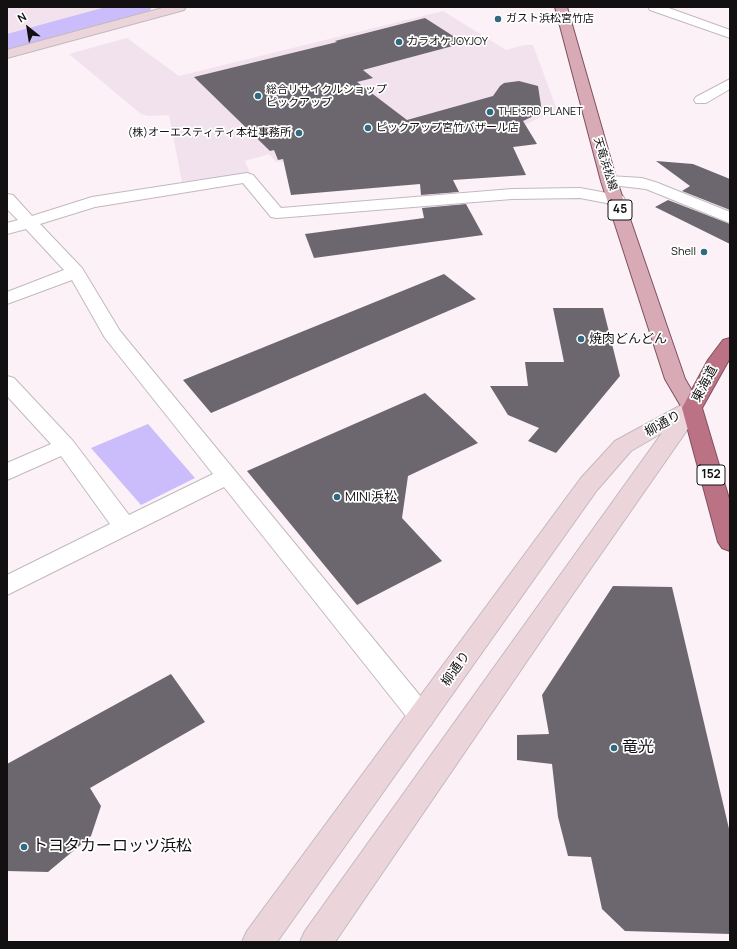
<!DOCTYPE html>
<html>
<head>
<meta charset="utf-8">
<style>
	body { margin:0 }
	#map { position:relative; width:737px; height:949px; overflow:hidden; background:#fbf1f7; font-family:Manrope,sans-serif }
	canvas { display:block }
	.frame { position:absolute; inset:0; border:8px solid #131012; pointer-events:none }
	.north { position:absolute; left:8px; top:8px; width:40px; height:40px; -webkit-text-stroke:3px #fff; paint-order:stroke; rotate:330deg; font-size:11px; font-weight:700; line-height:16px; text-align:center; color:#131012 }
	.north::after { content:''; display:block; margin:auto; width:14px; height:18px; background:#131012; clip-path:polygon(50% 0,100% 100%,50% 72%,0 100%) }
</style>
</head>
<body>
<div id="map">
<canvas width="737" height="949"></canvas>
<div class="frame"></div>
<div class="north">N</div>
</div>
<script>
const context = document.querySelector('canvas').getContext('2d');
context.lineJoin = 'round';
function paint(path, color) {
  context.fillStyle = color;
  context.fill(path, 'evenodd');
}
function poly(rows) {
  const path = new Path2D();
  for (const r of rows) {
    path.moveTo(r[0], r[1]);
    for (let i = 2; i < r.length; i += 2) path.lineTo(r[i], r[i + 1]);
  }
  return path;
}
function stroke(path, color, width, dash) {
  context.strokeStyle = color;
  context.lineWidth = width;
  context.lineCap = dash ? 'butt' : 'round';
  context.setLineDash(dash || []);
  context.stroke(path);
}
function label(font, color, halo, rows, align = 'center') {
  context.font = font + ' Manrope,"Noto Sans JP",sans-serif';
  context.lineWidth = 3.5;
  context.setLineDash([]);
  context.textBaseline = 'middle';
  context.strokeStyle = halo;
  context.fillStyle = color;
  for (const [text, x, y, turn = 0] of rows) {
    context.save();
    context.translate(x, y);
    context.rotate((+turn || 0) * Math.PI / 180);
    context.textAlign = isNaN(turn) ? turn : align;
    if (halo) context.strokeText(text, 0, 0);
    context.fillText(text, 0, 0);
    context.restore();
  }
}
paint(poly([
	[7,7,113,7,7,36],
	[443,11,506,50,524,45,533,45,557,110,490,140,494,145,276,162,269,154,245,161,250,173,182,182,169,115,148,116,141,114,69,54,127,38,179,76]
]), '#f2e2ed');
paint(poly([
	[148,424,195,478,141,505,91,448]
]), '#cbbdfb');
paint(poly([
	[106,7,152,7,148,13,7,52,7,34,106,7]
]), '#cbbdfb');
paint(poly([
	[425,18,464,43,363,70,373,78,357,82,407,120,493,96,500,86,504,83,519,81,538,86,542,112,523,121,537,144,513,147,526,175,453,180,459,192,421,195,420,184,291,195,283,159,278,160,274,150,270,151,194,77,337,42,335,41],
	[656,161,693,164,730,179,730,210,682,191,690,186],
	[668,200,730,224,730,244,655,207],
	[466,204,483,235,314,258,305,234,424,218,422,208],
	[444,274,476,299,211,413,183,380],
	[553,308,603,308,620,376,556,453,528,441,539,428,508,415,490,386,528,386,525,362,564,362],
	[425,393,478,443,408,476,402,518,442,561,357,605,247,471],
	[613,586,672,587,730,833,730,934,625,931,602,909,591,857,568,856,558,817,552,764,517,760,517,735,549,734,542,695],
	[171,674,205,722,90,788,101,806,91,836,48,872,7,871,7,764]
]), '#6c676e');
const street = poly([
	[648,7,666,7,730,30,730,38,650,10,648,7],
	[730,79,730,89,706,103,696,103,694,100,696,97,730,79],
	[247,173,253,175,281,208,512,189,580,188,623,196,625,200,623,204,617,205,580,198,512,199,277,218,271,217,243,183,95,207,40,224,82,268,120,331,431,709,435,717,431,725,422,729,413,725,224,487,7,595,7,575,110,524,61,456,7,480,7,463,51,444,7,396,7,376,14,378,73,441,129,515,213,474,105,338,72,280,7,304,7,292,64,270,26,229,7,234,7,223,18,220,7,209,7,194,13,195,32,216,92,197,247,173],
	[609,176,642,178,658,183,730,212,730,223,646,189,603,184,601,181,603,178,609,176]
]);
const secondary = poly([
	[166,7,186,7,184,10,7,58,7,50,166,7],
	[692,401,699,403,702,408,699,413,568,601,335,942,300,942,305,931,662,433,631,451,597,490,277,942,242,942,247,931,581,478,615,441,685,403,692,401]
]);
const primary = poly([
	[555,7,567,7,617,181,685,379,702,408,699,413,692,415,685,413,665,379,601,181,555,7]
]);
const highway = poly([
	[730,338,730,358,702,408,730,502,730,551,722,548,718,542,682,408,708,360,723,340,730,338]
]);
stroke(street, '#c2b9bf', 2);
stroke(secondary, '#c2b9bf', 2);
stroke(primary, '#81505d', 2);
stroke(highway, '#81505d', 2);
paint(street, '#fff');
paint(secondary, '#ebd5da');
paint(primary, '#d7aab6');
paint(highway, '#bc7285');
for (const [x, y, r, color] of [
	[498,19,4,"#2e6b81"],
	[399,42,4,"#2e6b81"],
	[258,96,4,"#2e6b81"],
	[490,112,4,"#2e6b81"],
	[368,128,4,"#2e6b81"],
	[299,133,4,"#2e6b81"],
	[704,252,4,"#2e6b81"],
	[581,339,4,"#2e6b81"],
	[337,497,4,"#2e6b81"],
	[614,748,4,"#2e6b81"],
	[24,847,4,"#2e6b81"]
]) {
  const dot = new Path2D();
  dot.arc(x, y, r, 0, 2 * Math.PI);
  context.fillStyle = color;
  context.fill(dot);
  stroke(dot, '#fff', 1.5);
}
label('11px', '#131012', '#fff', [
	["ガスト浜松宮竹店",506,19],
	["カラオケJOYJOY",407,42],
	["総合リサイクルショップ",266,90],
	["ピックアップ",266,103],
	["THE 3RD PLANET",498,112],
	["ピックアップ宮竹バザール店",376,128],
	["(株)オーエスティティ本社事務所",291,133,"right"],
	["Shell",696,252,"right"]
], 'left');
label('11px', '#131012', '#fff', [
	["天竜浜松線",605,164,73]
]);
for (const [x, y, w] of [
	[620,210,24],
	[711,475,28]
]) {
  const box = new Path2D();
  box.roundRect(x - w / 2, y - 10, w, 20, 3);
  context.fillStyle = '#fff';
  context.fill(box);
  stroke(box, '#131012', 1);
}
label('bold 12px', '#131012', null, [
	["45",620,210],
	["152",711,475]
]);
label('13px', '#131012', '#fff', [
	["焼肉どんどん",589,339],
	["MINI浜松",345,497]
], 'left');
label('13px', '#131012', '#fff', [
	["東海道",705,384,-62],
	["柳通り",663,424,-29],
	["柳通り",456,669,-55]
]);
label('16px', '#131012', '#fff', [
	["竜光",622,748],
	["トヨタカーロッツ浜松",32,847]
], 'left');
</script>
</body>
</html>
